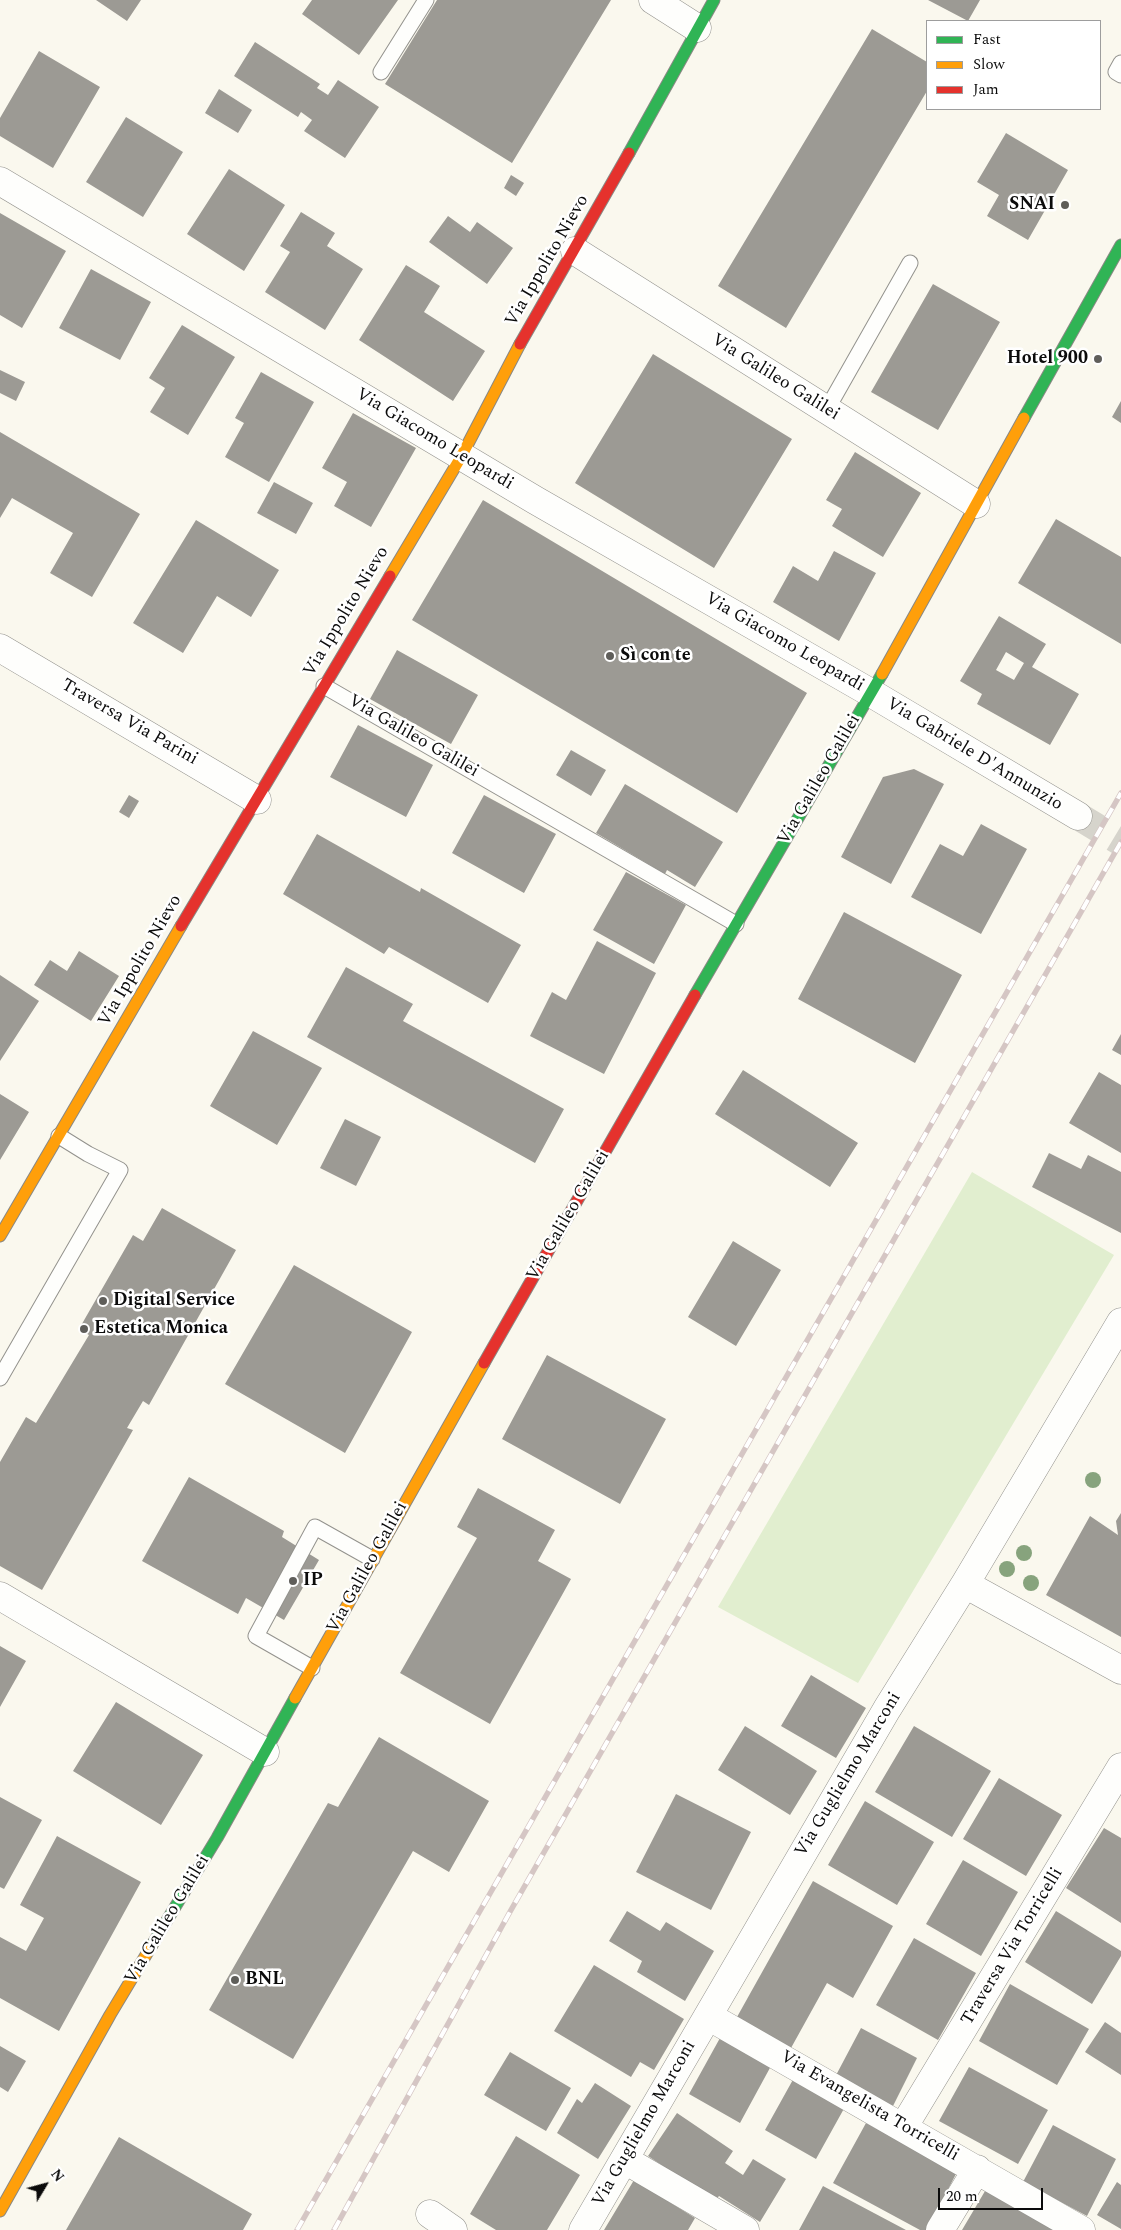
<!DOCTYPE html>
<html>
<head>
<meta charset="utf-8">
<style>
	body { margin:0 }
	#map { position:relative; width:1121px; height:2230px; overflow:hidden; background:#faf8ee; font-family:Spectral,serif }
	canvas { display:block }
	.legend { position:absolute; left:926px; top:20px; width:175px; height:90px; box-sizing:border-box; background:#fff; border:1px solid #9d9d9d; margin:0; padding:6px 9px; list-style:none; font-size:15px; color:#0b0b0b }
	.legend li { display:flex; align-items:center; gap:10px; height:25px }
	.legend b { width:25px; border:1px solid #9d9d9d }
	.north { position:absolute; left:20px; top:2160px; width:50px; height:50px; -webkit-text-stroke:4px #fff; paint-order:stroke; rotate:53deg; font-size:14px; font-weight:700; line-height:20px; text-align:center; color:#0b0b0b }
	.north::after { content:''; display:block; margin:auto; width:18px; height:22px; background:#0b0b0b; clip-path:polygon(50% 0,100% 100%,50% 72%,0 100%) }
	.scale { position:absolute; left:938px; top:2188px; width:105px; height:22px; box-sizing:border-box; border:2px solid #0b0b0b; border-top:0; padding-left:6px; font-size:15px; line-height:18px; white-space:nowrap; color:#0b0b0b; -webkit-text-stroke:4px #fff; paint-order:stroke }
</style>
</head>
<body>
<div id="map">
<canvas width="1121" height="2230"></canvas>
<ul class="legend">
<li><b style="height:6px;background:#30b455"></b>Fast</li>
<li><b style="height:6px;background:#ff9f0a"></b>Slow</li>
<li><b style="height:6px;background:#e5322d"></b>Jam</li>
</ul>
<div class="north">N</div>
<div class="scale">20 m</div>
</div>
<script>
const context = document.querySelector('canvas').getContext('2d');
context.lineJoin = 'round';
function paint(path, color) {
  context.fillStyle = color;
  context.fill(path, 'evenodd');
}
function poly(rows) {
  const path = new Path2D();
  for (const r of rows) {
    path.moveTo(r[0], r[1]);
    for (let i = 2; i < r.length; i += 2) path.lineTo(r[i], r[i + 1]);
  }
  return path;
}
function stroke(path, color, width, dash) {
  context.strokeStyle = color;
  context.lineWidth = width;
  context.lineCap = dash ? 'butt' : 'round';
  context.setLineDash(dash || []);
  context.stroke(path);
}
function label(font, color, halo, rows, align = 'center') {
  context.font = font + ' Spectral,serif';
  context.lineWidth = 5;
  context.setLineDash([]);
  context.textBaseline = 'middle';
  context.strokeStyle = halo;
  context.fillStyle = color;
  for (const [text, x, y, turn = 0] of rows) {
    context.save();
    context.translate(x, y);
    context.rotate((+turn || 0) * Math.PI / 180);
    context.textAlign = isNaN(turn) ? turn : align;
    if (halo) context.strokeText(text, 0, 0);
    context.fillText(text, 0, 0);
    context.restore();
  }
}
paint(poly([
	[972,1172,1114,1255,858,1683,718,1607]
]), '#e1eecf');
paint(poly([
	[96,0,141,0,127,21],
	[312,0,398,0,359,55,302,14],
	[437,0,611,0,512,163,385,84],
	[928,0,980,0,968,21],
	[872,29,927,62,927,91,786,328,718,286],
	[255,42,320,84,317,88,328,95,338,80,379,107,345,158,304,131,312,120,301,112,298,117,234,76],
	[39,51,100,87,53,168,0,136,0,118],
	[219,89,252,110,238,133,205,113],
	[126,117,183,152,143,217,86,182],
	[1006,133,1068,170,1028,240,987,216,999,195,977,182],
	[229,169,285,205,244,271,187,234],
	[511,175,524,183,516,196,504,188],
	[301,212,335,233,327,246,363,269,325,330,265,292,290,252,280,246],
	[0,213,66,251,22,328,0,315],
	[448,216,470,232,477,222,513,248,487,284,429,242],
	[406,265,440,286,424,312,485,351,453,401,359,340],
	[91,269,151,302,120,360,59,328],
	[933,284,1000,322,938,430,871,392],
	[182,325,235,357,188,435,150,412,165,388,149,378],
	[653,354,792,439,714,568,575,483],
	[0,370,25,382,16,401,0,393],
	[261,372,314,402,269,482,225,457,244,423,235,418],
	[1121,401,1121,423,1112,417],
	[353,413,416,448,371,527,334,506,347,482,322,468],
	[0,432,140,514,92,597,50,573,73,533,12,498,0,518],
	[855,452,921,493,883,557,832,526,842,509,826,500],
	[274,482,313,503,296,534,257,513],
	[483,500,807,693,737,813,412,620],
	[1056,519,1121,557,1121,644,1018,583],
	[196,520,279,570,251,617,217,596,183,653,133,623],
	[834,551,876,573,839,641,773,602,793,566,818,581],
	[999,616,1046,644,1032,667,1079,694,1050,745,977,704,982,694,960,681],
	[1006,652,1024,663,1014,680,996,670],
	[397,650,478,695,451,744,370,699],
	[358,725,433,765,406,817,330,777],
	[571,750,606,770,591,796,556,775],
	[914,769,944,784,891,884,841,857,883,777],
	[625,784,723,842,695,887,667,870,665,874,596,833],
	[129,795,139,801,129,818,119,812],
	[484,795,556,834,524,893,452,853],
	[981,824,1027,849,981,934,911,897,940,844,963,856],
	[317,834,420,892,421,888,521,945,488,1003,389,947,384,954,283,894],
	[626,872,686,905,654,964,593,930],
	[844,912,962,975,915,1063,798,999],
	[597,941,656,973,604,1074,530,1036,552,992,566,1000],
	[79,951,119,976,91,1021,34,985,50,960,67,971],
	[346,967,413,1004,403,1021,564,1109,535,1163,307,1037],
	[0,975,39,1001,0,1061],
	[253,1031,322,1068,277,1145,210,1106],
	[1121,1034,1121,1055,1112,1050],
	[743,1070,858,1143,830,1187,715,1114],
	[1099,1072,1121,1085,1121,1153,1069,1123],
	[0,1094,29,1112,0,1160],
	[345,1119,381,1137,356,1186,320,1168],
	[1049,1153,1081,1169,1088,1155,1121,1172,1121,1233,1032,1187],
	[162,1208,236,1250,149,1405,143,1401,127,1428,133,1430,42,1590,0,1566,0,1462,26,1417,36,1423,89,1335,79,1329,133,1235,143,1241],
	[733,1241,781,1270,736,1346,688,1317],
	[294,1265,412,1332,345,1453,225,1384],
	[547,1355,666,1419,620,1504,502,1439],
	[189,1477,284,1531,282,1537,319,1560,284,1620,246,1598,238,1614,142,1561],
	[478,1488,555,1530,538,1561,571,1579,490,1724,400,1673,477,1538,457,1527],
	[1121,1513,1121,1637,1046,1595,1090,1516,1118,1535,1116,1521],
	[0,1646,26,1661,0,1707],
	[811,1675,866,1708,836,1758,781,1726],
	[116,1702,203,1755,161,1825,73,1771],
	[745,1726,817,1771,790,1815,718,1770],
	[914,1726,991,1771,952,1837,875,1792],
	[379,1737,489,1801,449,1872,413,1851,293,2059,209,2010,328,1803,338,1807],
	[999,1778,1062,1815,1026,1876,963,1839],
	[676,1794,751,1832,711,1910,636,1872],
	[0,1797,42,1820,4,1889,0,1887],
	[865,1801,934,1842,897,1905,828,1865],
	[1104,1828,1121,1838,1121,1923,1066,1888],
	[57,1836,141,1882,59,2031,0,1998,0,1937,26,1951,44,1918,20,1905],
	[963,1860,1018,1892,981,1956,926,1924],
	[813,1881,893,1926,853,1998,827,1983,791,2048,737,2017],
	[627,1911,660,1931,666,1922,714,1951,685,2001,637,1972,642,1961,609,1941],
	[1056,1911,1121,1951,1121,1956,1092,2004,1025,1962],
	[914,1938,976,1973,938,2040,876,2005],
	[594,1965,684,2019,654,2070,640,2062,631,2077,554,2031],
	[1010,1984,1089,2029,1057,2085,979,2041],
	[1105,2022,1121,2033,1121,2075,1085,2052],
	[861,2028,917,2058,891,2110,834,2079],
	[720,2038,771,2066,740,2123,689,2094],
	[0,2046,26,2061,8,2092,0,2087],
	[510,2052,571,2088,546,2131,484,2095],
	[969,2067,1048,2110,1018,2164,939,2121],
	[795,2076,846,2105,816,2159,765,2130],
	[595,2083,631,2106,598,2159,557,2133,577,2099,582,2103],
	[677,2113,733,2151,725,2163,743,2175,753,2159,786,2179,760,2222,719,2196,715,2201,648,2156],
	[866,2123,957,2172,927,2230,920,2230,833,2183],
	[1053,2125,1116,2159,1087,2216,1023,2182],
	[516,2136,580,2175,547,2230,496,2230,470,2214],
	[119,2137,252,2214,243,2230,66,2230],
	[634,2180,695,2218,688,2230,604,2230],
	[1117,2182,1121,2185,1121,2229,1097,2215],
	[823,2186,906,2230,799,2230],
	[988,2186,1065,2230,962,2230]
]), '#9c9a94');
stroke(poly([
	[1078,816,1121,842]
]), '#d6d4cc', 28, [28, 14]);
const lane = poly([
	[1121,63,1116,72,1121,75],
	[381,72,426,0],
	[826,411,910,263],
	[324,686,736,924],
	[0,1378,120,1170,88,1154,59,1136],
	[312,1668,256,1636,315,1527,372,1559]
]);
const street = poly([
	[653,0,697,28],
	[0,181,535,500,871,693,1078,816],
	[575,251,976,504],
	[0,648,257,800],
	[965,1584,1121,1670],
	[0,1596,265,1752],
	[708,2016,1081,2230],
	[904,2126,1121,1767],
	[625,2160,745,2230],
	[430,2214,453,2230],
	[583,2230,887,1709,965,1584,1121,1322],
	[940,2230,977,2169]
]);
const fast = poly([
	[629,153,714,0],
	[1024,418,1121,245],
	[695,995,882,674],
	[152,1945,217,1838,295,1698]
]);
const slow = poly([
	[390,576,461,457,520,344],
	[882,674,1024,418],
	[0,1236,181,926],
	[295,1698,484,1363],
	[0,2211,110,2015,152,1945]
]);
const jam = poly([
	[520,344,629,153],
	[181,926,390,576],
	[484,1363,695,995]
]);
stroke(lane, '#93928d', 17);
stroke(street, '#93928d', 29);
stroke(fast, '#898884', 13);
stroke(slow, '#898884', 13);
stroke(jam, '#898884', 13);
stroke(lane, '#fefefc', 15);
stroke(street, '#fefefc', 28);
stroke(fast, '#30b455', 11);
stroke(slow, '#ff9f0a', 11);
stroke(jam, '#e5322d', 11);
const rail = poly([
	[297,2230,1121,793],
	[334,2230,511,1910,1121,842]
]);
stroke(rail, '#d5c6c4', 5.5);
stroke(rail, '#fff', 4, [11]);
context.fillStyle = '#87a37d';
for (const [x, y] of [
	[1093,1480],
	[1024,1553],
	[1007,1569],
	[1031,1583]
]) {
  context.beginPath();
  context.arc(x, y, 8, 0, 2 * Math.PI);
  context.fill();
}
for (const [x, y, r, color] of [
	[1065,205,5,"#5f5e5a"],
	[1098,359,5,"#5f5e5a"],
	[610,656,5,"#5f5e5a"],
	[103,1301,5,"#5f5e5a"],
	[84,1329,5,"#5f5e5a"],
	[293,1581,5,"#5f5e5a"],
	[235,1980,5,"#5f5e5a"]
]) {
  const dot = new Path2D();
  dot.arc(x, y, r, 0, 2 * Math.PI);
  context.fillStyle = color;
  context.fill(dot);
  stroke(dot, '#fff', 2);
}
label('bold 18px', '#0b0b0b', '#fff', [
	["SNAI",1055,205,"right"],
	["Hotel 900",1088,359,"right"],
	["Sì con te",620,656],
	["Digital Service",113,1301],
	["Estetica Monica",94,1329],
	["IP",303,1581],
	["BNL",245,1980]
], 'left');
label('18px', '#0b0b0b', '#fff', [
	["Via Ippolito Nievo",548,261,-60],
	["Via Galileo Galilei",775,378,32],
	["Via Giacomo Leopardi",434,440,31],
	["Via Ippolito Nievo",347,612,-59],
	["Via Giacomo Leopardi",784,643,30],
	["Traversa Via Parini",129,723,30],
	["Via Galileo Galilei",413,737,30],
	["Via Gabriele D'Annunzio",974,755,31],
	["Via Galileo Galilei",820,780,-60],
	["Via Ippolito Nievo",141,961,-60],
	["Via Galileo Galilei",569,1216,-60],
	["Via Galileo Galilei",368,1568,-61],
	["Via Guglielmo Marconi",849,1775,-59],
	["Via Galileo Galilei",168,1920,-59],
	["Traversa Via Torricelli",1013,1947,-59],
	["Via Evangelista Torricelli",869,2107,30],
	["Via Guglielmo Marconi",645,2124,-60]
]);
</script>
</body>
</html>
